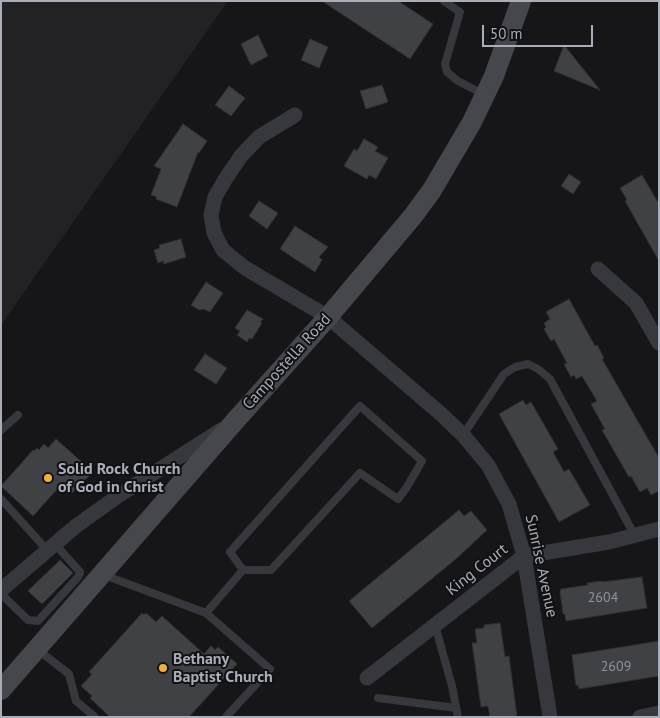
<!DOCTYPE html>
<html>
<head>
<meta charset="utf-8">
<style>
	body { margin:0 }
	#map { position:relative; width:660px; height:718px; overflow:hidden; background:#161618; font-family:"PT Sans",sans-serif }
	canvas { display:block }
	.frame { position:absolute; inset:0; border:2px solid #a8adb8; pointer-events:none }
	.scale { position:absolute; left:482px; top:25px; width:111px; height:22px; box-sizing:border-box; border:2px solid #a8adb8; border-top:0; padding-left:6px; font-size:15px; line-height:18px; white-space:nowrap; color:#a8adb8; -webkit-text-stroke:4px #111113; paint-order:stroke }
</style>
</head>
<body>
<div id="map">
<canvas width="660" height="718"></canvas>
<div class="frame"></div>
<div class="scale">50 m</div>
</div>
<script>
const context = document.querySelector('canvas').getContext('2d');
context.lineJoin = 'round';
function paint(path, color) {
  context.fillStyle = color;
  context.fill(path, 'evenodd');
}
function poly(rows) {
  const path = new Path2D();
  for (const r of rows) {
    path.moveTo(r[0], r[1]);
    for (let i = 2; i < r.length; i += 2) path.lineTo(r[i], r[i + 1]);
  }
  return path;
}
function stroke(path, color, width, dash) {
  context.strokeStyle = color;
  context.lineWidth = width;
  context.lineCap = dash ? 'butt' : 'round';
  context.setLineDash(dash || []);
  context.stroke(path);
}
function label(font, color, halo, rows, align = 'center') {
  context.font = font + ' "PT Sans",sans-serif';
  context.lineWidth = 4;
  context.setLineDash([]);
  context.textBaseline = 'middle';
  context.strokeStyle = halo;
  context.fillStyle = color;
  for (const [text, x, y, turn = 0] of rows) {
    context.save();
    context.translate(x, y);
    context.rotate((+turn || 0) * Math.PI / 180);
    context.textAlign = isNaN(turn) ? turn : align;
    if (halo) context.strokeText(text, 0, 0);
    context.fillText(text, 0, 0);
    context.restore();
  }
}
paint(poly([
	[1,1,228,1,1,325]
]), '#222225');
const building = poly([
	[322,1,398,1,433,24,410,59,322,1],
	[258,35,268,56,251,65,241,44,258,35],
	[310,39,328,47,319,68,301,60,310,39],
	[564,45,600,90,554,71,564,45],
	[382,85,388,102,366,109,360,91,382,85],
	[229,86,245,98,231,116,215,105,229,86],
	[183,124,207,141,199,153,198,152,177,207,156,199,157,197,151,195,161,169,154,166,183,124],
	[364,139,378,147,375,151,388,158,376,179,369,175,367,179,344,166,354,149,357,151,364,139],
	[569,174,581,182,573,194,561,186,569,174],
	[642,175,659,204,659,261,625,201,627,200,620,188,642,175],
	[259,201,278,213,267,229,249,216,259,201],
	[295,226,328,247,319,257,322,260,315,272,280,249,295,226],
	[181,239,186,257,164,264,163,261,158,263,154,250,160,248,159,245,181,239],
	[206,282,223,293,210,312,204,309,199,310,191,305,206,282],
	[569,299,595,346,597,345,604,358,602,359,659,458,659,491,651,495,647,488,640,492,631,476,629,477,602,430,605,429,591,404,597,401,582,376,576,379,574,375,571,377,564,364,567,363,554,339,551,341,544,329,546,327,544,323,550,319,546,312,569,299],
	[247,310,263,319,260,322,262,323,252,339,249,338,247,342,237,335,240,331,235,328,247,310],
	[205,354,227,368,216,384,194,370,205,354],
	[523,400,526,405,531,402,558,449,553,452,564,472,569,469,590,505,559,522,499,414,523,400],
	[56,439,93,472,72,493,61,485,33,516,1,486,33,450,34,451,37,448,39,450,44,444,48,448,56,439],
	[459,510,464,516,471,511,487,530,457,558,372,628,349,601,459,510],
	[60,560,73,573,42,604,28,591,60,560],
	[642,577,647,608,566,621,565,614,563,614,560,591,561,589,588,585,587,583,601,581,602,582,642,577],
	[142,613,144,615,146,613,156,622,162,616,204,654,211,646,215,650,218,647,237,664,189,717,110,717,90,698,92,696,81,686,92,674,89,672,142,613],
	[500,623,505,657,509,656,517,717,490,717,488,706,481,707,472,643,477,643,475,629,484,628,484,625,500,623],
	[659,641,659,676,579,689,578,685,576,686,572,655,659,641]
]);
paint(building, '#404145');
stroke(building, '#303034', 1);
stroke(poly([
	[444,1,460,12,445,64,447,72,458,81,485,95],
	[1,430,18,415],
	[463,435,504,374,515,367,528,364,538,369,550,379,635,536],
	[1,499,47,550],
	[104,575,206,613,270,669,226,717],
	[1,594,28,620,38,621,78,577,80,572,55,544],
	[206,613,243,570,230,552,360,406,422,461,407,487,398,499,360,473,271,570,243,570],
	[435,625,452,686,458,717],
	[38,650,69,674,76,701,95,717],
	[378,698,456,708]
]), '#37383d', 8);
stroke(poly([
	[295,115,259,137,241,156,226,178,215,197,211,215,214,233,223,250,245,268,328,317,441,414,463,435,488,465,509,504,524,556,550,717],
	[598,269,636,303,659,343],
	[1,590,76,526,118,496,221,430],
	[367,678,524,556,609,542,659,529],
	[640,717,659,713]
]), '#37383d', 15);
stroke(poly([
	[1,690,235,421,328,317,413,216,432,190,472,122,494,76,521,1]
]), '#45474d', 20);
for (const [x, y, r, color] of [
	[48,478,5,"#f2b134"],
	[163,668,5,"#f2b134"]
]) {
  const dot = new Path2D();
  dot.arc(x, y, r, 0, 2 * Math.PI);
  context.fillStyle = color;
  context.fill(dot);
  stroke(dot, '#111113', 2);
}
label('14px', '#8e929b', null, [
	["2604",603,598],
	["2609",616,667]
]);
label('16px', '#a8adb8', '#111113', [
	["Campostella Road",287,362,-48],
	["Sunrise Avenue",541,566,78],
	["King Court",477,570,-38]
]);
label('bold 16px', '#a8adb8', '#111113', [
	["Solid Rock Church",58,469],
	["of God in Christ",58,487],
	["Bethany",173,659],
	["Baptist Church",173,677]
], 'left');
</script>
</body>
</html>
